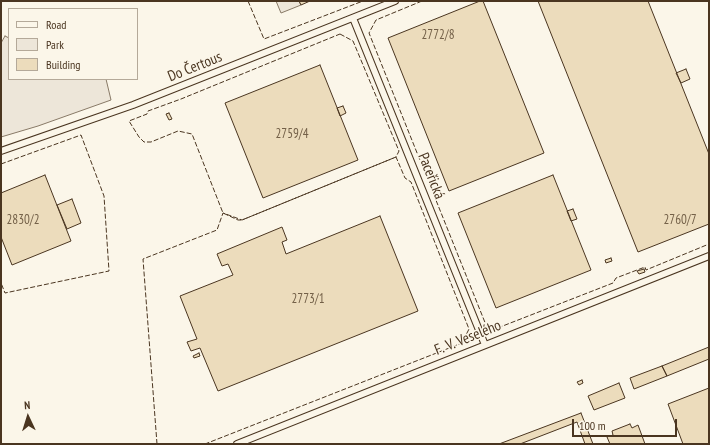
<!DOCTYPE html>
<html>
<head>
<meta charset="utf-8">
<style>
	body { margin:0 }
	#map { position:relative; width:710px; height:445px; overflow:hidden; background:#fbf6e9; font-family:"PT Sans Narrow",sans-serif }
	canvas { display:block }
	.frame { position:absolute; inset:0; border:2px solid #4a3520; pointer-events:none }
	.legend { position:absolute; left:8px; top:8px; width:130px; height:72px; box-sizing:border-box; background:#fbf6e9; border:1px solid #b4a999; margin:0; padding:5px 7px; list-style:none; font-size:12px; color:#4a3520 }
	.legend li { display:flex; align-items:center; gap:8px; height:20px }
	.legend b { width:20px; border:1px solid #b4a999 }
	.north { position:absolute; left:8px; top:397px; width:40px; height:40px; -webkit-text-stroke:3px #fbf6e9; paint-order:stroke; rotate:356deg; font-size:11px; font-weight:700; line-height:16px; text-align:center; color:#4a3520 }
	.north::after { content:''; display:block; margin:auto; width:14px; height:18px; background:#4a3520; clip-path:polygon(50% 0,100% 100%,50% 72%,0 100%) }
	.scale { position:absolute; left:572px; top:419px; width:105px; height:18px; box-sizing:border-box; border:2px solid #4a3520; border-top:0; padding-left:5px; font-size:12px; line-height:14px; white-space:nowrap; color:#4a3520; -webkit-text-stroke:3px #fbf6e9; paint-order:stroke }
</style>
</head>
<body>
<div id="map">
<canvas width="710" height="445"></canvas>
<div class="frame"></div>
<ul class="legend">
<li><b style="height:5px;background:#fbf6e9"></b>Road</li>
<li><b style="height:11px;background:#ede6d9"></b>Park</li>
<li><b style="height:11px;background:#ecdcbc"></b>Building</li>
</ul>
<div class="north">N</div>
<div class="scale">100 m</div>
</div>
<script>
const context = document.querySelector('canvas').getContext('2d');
context.lineJoin = 'round';
function paint(path, color) {
  context.fillStyle = color;
  context.fill(path, 'evenodd');
}
function poly(rows) {
  const path = new Path2D();
  for (const r of rows) {
    path.moveTo(r[0], r[1]);
    for (let i = 2; i < r.length; i += 2) path.lineTo(r[i], r[i + 1]);
  }
  return path;
}
function stroke(path, color, width, dash) {
  context.strokeStyle = color;
  context.lineWidth = width;
  context.lineCap = dash ? 'butt' : 'round';
  context.setLineDash(dash || []);
  context.stroke(path);
}
function label(font, color, halo, rows, align = 'center') {
  context.font = font + ' "PT Sans Narrow",sans-serif';
  context.lineWidth = 3;
  context.setLineDash([]);
  context.textBaseline = 'middle';
  context.strokeStyle = halo;
  context.fillStyle = color;
  for (const [text, x, y, turn = 0] of rows) {
    context.save();
    context.translate(x, y);
    context.rotate((+turn || 0) * Math.PI / 180);
    context.textAlign = isNaN(turn) ? turn : align;
    if (halo) context.strokeText(text, 0, 0);
    context.fillText(text, 0, 0);
    context.restore();
  }
}
const green = poly([
	[276,1,299,1,301,5,281,13,276,1],
	[5,36,9,38,9,79,106,79,111,100,38,126,1,137,1,43,5,36]
]);
paint(green, '#ede6d9');
stroke(green, '#887966', 1);
const building = poly([
	[299,1,310,1,301,5,299,1],
	[480,1,483,1,544,153,449,191,388,38,480,1],
	[538,1,648,1,709,154,709,224,638,252,538,1],
	[320,65,358,160,263,198,225,103,320,65],
	[686,69,690,79,681,83,676,73,686,69],
	[343,106,346,113,340,116,337,108,343,106],
	[169,113,172,119,169,120,166,114,169,113],
	[45,175,71,241,12,265,1,237,1,193,45,175],
	[553,175,591,270,496,308,458,213,553,175],
	[72,199,81,223,67,229,57,205,72,199],
	[573,209,577,219,571,221,567,211,573,209],
	[380,216,418,311,218,391,200,348,191,351,187,342,197,339,180,296,233,275,228,264,222,266,217,254,282,227,287,240,282,242,286,254,380,216],
	[611,258,612,261,606,263,605,260,611,258],
	[644,269,645,272,639,274,637,271,644,269],
	[709,347,709,359,667,376,662,366,709,347],
	[199,353,200,356,194,358,193,356,199,353],
	[662,366,667,376,634,389,630,378,662,366],
	[582,380,583,383,579,385,577,382,582,380],
	[619,383,625,398,594,410,588,396,619,383],
	[709,388,709,444,683,444,668,404,709,388],
	[581,413,593,444,585,444,577,422,520,444,499,444,581,413],
	[630,424,632,428,638,425,645,444,610,444,607,437,613,435,612,431,630,424]
]);
paint(building, '#ecdcbc');
stroke(building, '#4a3520', 1);
const minor = poly([
	[353,18,485,345],
	[1,151,133,105,395,1],
	[237,444,709,256]
]);
stroke(minor, '#4a3520', 8);
stroke(minor, '#fbf6e9', 6);
stroke(poly([
	[248,1,264,39,363,1],
	[422,1,376,20,369,33,486,325,490,328,495,329,613,283,616,278,645,267,646,270,709,244],
	[340,34,353,41,399,151,396,157,242,220,238,220,223,213,192,134,178,131,151,142,144,142,139,137,129,121,147,114,148,111,181,99,340,34],
	[1,164,81,135,104,196,109,271,5,293,1,283],
	[157,444,143,259,217,230,223,213,242,220,396,157,405,178,411,182,469,329,462,343,205,444]
]), '#4a3520', 1, [5, 2]);
label('13px', '#725f47', null, [
	["2772/8",438,35],
	["2759/4",292,134],
	["2830/2",23,220],
	["2760/7",680,220],
	["2773/1",308,299]
]);
label('15px', '#4a3520', '#fbf6e9', [
	["Do Čertous",195,67,-22],
	["Paceřická",431,176,68],
	["F. V. Veselého",468,338,-22]
]);
</script>
</body>
</html>
